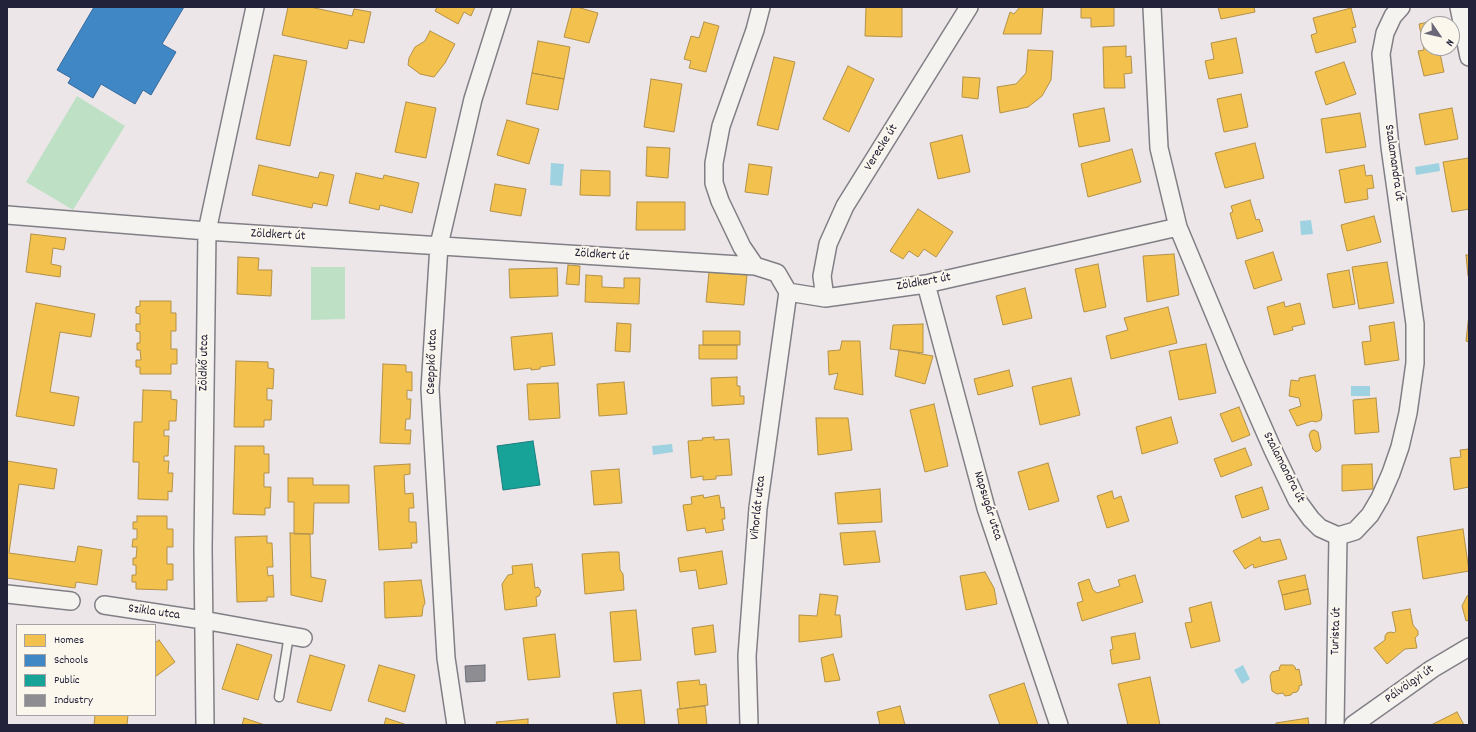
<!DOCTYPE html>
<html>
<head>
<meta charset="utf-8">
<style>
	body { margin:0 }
	#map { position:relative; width:1476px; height:732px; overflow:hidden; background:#ece6e9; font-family:Dekko,sans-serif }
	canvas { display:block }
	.frame { position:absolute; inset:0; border:8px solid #22223b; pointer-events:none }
	.legend { position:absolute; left:16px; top:624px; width:140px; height:92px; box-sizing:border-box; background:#fbf7ec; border:1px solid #a4a2a5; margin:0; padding:5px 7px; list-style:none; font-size:12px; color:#22223b }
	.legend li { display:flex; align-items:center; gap:8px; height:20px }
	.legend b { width:20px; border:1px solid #a4a2a5 }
	.north { position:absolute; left:1420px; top:16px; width:40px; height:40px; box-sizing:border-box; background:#fbf7ec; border:1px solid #a4a2a5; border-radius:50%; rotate:124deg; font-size:11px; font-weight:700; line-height:16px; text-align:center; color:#22223b }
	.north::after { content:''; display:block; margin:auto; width:14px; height:18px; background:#696778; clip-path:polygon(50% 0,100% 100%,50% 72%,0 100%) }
</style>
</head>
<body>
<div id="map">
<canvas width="1476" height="732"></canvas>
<div class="frame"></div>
<ul class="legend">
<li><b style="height:11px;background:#f2c14e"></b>Homes</li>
<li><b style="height:11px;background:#3f88c5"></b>Schools</li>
<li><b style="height:11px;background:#17a398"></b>Public</li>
<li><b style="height:11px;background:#8d8d92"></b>Industry</li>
</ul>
<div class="north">N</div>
</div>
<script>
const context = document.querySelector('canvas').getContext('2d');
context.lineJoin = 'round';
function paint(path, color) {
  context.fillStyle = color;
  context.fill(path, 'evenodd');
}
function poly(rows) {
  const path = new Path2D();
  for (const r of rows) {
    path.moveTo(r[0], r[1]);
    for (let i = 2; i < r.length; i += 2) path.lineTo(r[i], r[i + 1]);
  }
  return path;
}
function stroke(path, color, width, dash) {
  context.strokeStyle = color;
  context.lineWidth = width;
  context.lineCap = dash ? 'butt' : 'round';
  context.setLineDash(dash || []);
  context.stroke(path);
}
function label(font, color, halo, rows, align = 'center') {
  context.font = font + ' Dekko,sans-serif';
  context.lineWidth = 4;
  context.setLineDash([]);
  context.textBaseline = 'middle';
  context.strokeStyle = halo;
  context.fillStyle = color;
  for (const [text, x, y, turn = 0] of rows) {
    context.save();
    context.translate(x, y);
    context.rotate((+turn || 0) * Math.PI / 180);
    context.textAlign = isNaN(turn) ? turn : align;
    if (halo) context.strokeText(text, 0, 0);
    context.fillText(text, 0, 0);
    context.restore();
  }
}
paint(poly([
	[77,96,125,126,73,210,26,182],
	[311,267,345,267,345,319,311,320]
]), '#bee0c4');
paint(poly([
	[551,163,564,164,562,186,550,185],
	[1439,163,1440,171,1416,175,1415,167],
	[1311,220,1313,234,1301,235,1300,221],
	[1351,386,1370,386,1370,396,1351,396],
	[672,444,673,452,653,455,652,446],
	[1243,665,1250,679,1242,684,1234,670]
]), '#9fd2e1');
const homes = poly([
	[288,7,310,7,352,16,354,9,371,12,364,43,349,40,347,49,282,35,288,7],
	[437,7,475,7,471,16,464,12,458,24,435,11,437,7],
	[572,7,577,7,598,13,589,43,564,37,572,7],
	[866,7,902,7,902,37,865,36,866,7],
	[1020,7,1043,7,1041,34,1003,34,1010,12,1014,14,1020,7],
	[1081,7,1114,7,1114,26,1091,27,1091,18,1081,18,1081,7],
	[1218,7,1254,7,1255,12,1221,19,1218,7],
	[1351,8,1356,27,1352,28,1356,42,1316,53,1311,35,1317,33,1313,18,1351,8],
	[1438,20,1438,24,1428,24,1428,48,1442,48,1439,49,1444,72,1424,76,1418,51,1424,50,1419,24,1438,20],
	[704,22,719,26,706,72,689,68,691,61,684,59,691,36,699,38,704,22],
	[1452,29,1455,29,1458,44,1452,46,1452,29],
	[430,31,455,44,445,63,434,77,420,74,408,65,409,58,415,47,425,41,430,31],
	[1236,38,1243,73,1209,79,1205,61,1214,59,1211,43,1236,38],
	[538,41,570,47,564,79,532,73,538,41],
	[1126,46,1126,57,1131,56,1132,73,1124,74,1125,88,1104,88,1103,47,1126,46],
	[1028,50,1053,51,1051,80,1042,96,1028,107,1000,113,997,87,1016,84,1026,73,1028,50],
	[274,55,307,61,290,146,256,139,274,55],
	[774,57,795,62,778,130,757,125,774,57],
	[1344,62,1356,94,1326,105,1315,72,1344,62],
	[848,66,874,79,849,132,823,119,848,66],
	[532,73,564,79,558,110,526,104,532,73],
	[963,77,980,78,978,99,962,97,963,77],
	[651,79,682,84,674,132,644,127,651,79],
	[1241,94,1248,127,1224,132,1217,99,1241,94],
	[406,102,436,108,426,158,395,152,406,102],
	[1104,108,1110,141,1079,147,1073,114,1104,108],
	[1452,108,1458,139,1425,145,1419,114,1452,108],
	[1360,113,1366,147,1326,153,1321,119,1360,113],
	[507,120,539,129,529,164,497,155,507,120],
	[962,135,970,172,938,179,930,143,962,135],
	[1255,143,1264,178,1225,188,1215,153,1255,143],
	[647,147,670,148,668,178,646,176,647,147],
	[1132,149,1141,182,1088,197,1081,164,1132,149],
	[1469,158,1469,209,1452,212,1443,162,1469,158],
	[749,164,772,167,768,195,745,192,749,164],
	[259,165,318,178,320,172,334,175,327,206,313,203,312,208,252,195,259,165],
	[1364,165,1366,176,1372,175,1374,188,1367,189,1368,199,1345,203,1339,170,1364,165],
	[581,170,610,171,610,196,580,195,581,170],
	[356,173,383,179,384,175,419,183,412,213,380,205,379,210,349,203,356,173],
	[495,184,526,189,521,216,490,211,495,184],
	[1250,200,1256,220,1259,219,1263,231,1237,239,1230,213,1233,212,1231,206,1250,200],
	[637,202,685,202,685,230,636,230,637,202],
	[918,209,953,232,936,257,924,249,918,257,909,251,903,259,890,251,918,209],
	[1374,216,1381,242,1347,251,1341,225,1374,216],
	[31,234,66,238,64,250,53,248,51,264,61,266,60,277,26,272,31,234],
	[1273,252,1282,280,1254,289,1245,261,1273,252],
	[1174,254,1179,295,1147,302,1143,256,1174,254],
	[1466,255,1469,255,1469,276,1468,276,1466,255],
	[238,257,259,258,258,270,272,270,271,296,237,294,238,257],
	[1387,262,1394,303,1359,309,1352,267,1387,262],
	[1098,264,1106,307,1084,312,1075,269,1098,264],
	[568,265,580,266,579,285,566,284,568,265],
	[557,268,558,296,510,298,509,269,557,268],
	[1349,270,1355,304,1333,308,1327,274,1349,270],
	[709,272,747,275,744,305,706,302,709,272],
	[586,275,602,276,602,287,624,288,624,278,640,278,639,304,585,302,586,275],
	[1025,288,1032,318,1003,325,996,296,1025,288],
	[140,301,171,301,171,313,176,313,176,331,171,331,171,349,177,349,177,364,171,364,171,374,140,374,140,367,136,367,136,360,141,360,140,350,137,350,137,343,140,343,140,332,136,331,136,324,140,324,140,314,136,313,136,307,140,306,140,301],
	[1284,302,1285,307,1300,303,1305,324,1292,327,1293,330,1274,335,1267,307,1284,302],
	[36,303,95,314,91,337,60,332,50,392,79,397,74,426,16,416,36,303],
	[1168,307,1177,343,1111,359,1106,336,1128,330,1124,318,1168,307],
	[1469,314,1469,342,1466,341,1469,314],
	[1394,322,1399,360,1365,365,1362,342,1371,341,1369,326,1394,322],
	[617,323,631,324,630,352,615,351,617,323],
	[923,324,923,353,890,349,893,325,923,324],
	[703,331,740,331,740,345,703,345,703,331],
	[552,333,555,365,540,367,540,369,531,370,531,368,514,370,511,337,552,333],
	[842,341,860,341,863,395,834,389,838,373,829,375,828,351,840,350,842,341],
	[1206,344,1216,393,1179,400,1169,351,1206,344],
	[699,345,737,345,737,359,699,359,699,345],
	[899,350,933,356,925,384,895,376,899,350],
	[236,361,268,362,268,368,274,369,273,389,267,388,267,400,272,400,271,420,264,420,264,427,234,427,236,361],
	[383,364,406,365,406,372,412,372,412,391,407,390,407,399,411,399,410,419,406,419,405,430,411,430,410,444,380,443,383,364],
	[1009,370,1013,386,978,395,974,379,1009,370],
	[1315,375,1322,415,1321,420,1316,422,1312,421,1297,426,1289,410,1301,406,1299,398,1289,396,1291,380,1299,381,1299,378,1315,375],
	[737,377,737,386,740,386,740,396,744,396,744,404,712,406,711,378,737,377],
	[1071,378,1080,415,1040,425,1032,387,1071,378],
	[624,382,627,414,599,416,597,384,624,382],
	[558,383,560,418,529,420,527,384,558,383],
	[143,390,171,391,171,399,177,400,176,421,169,421,169,430,164,430,164,436,169,436,168,456,164,456,164,461,169,461,168,473,173,473,172,492,168,491,168,500,138,499,139,462,133,462,134,422,142,422,143,390],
	[1376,398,1379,432,1355,434,1353,400,1376,398],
	[934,404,948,466,925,472,910,410,934,404],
	[1239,407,1250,435,1232,442,1220,414,1239,407],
	[1171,417,1178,443,1142,454,1136,427,1171,417],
	[816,418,848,418,852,450,818,455,816,418],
	[1314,430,1318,432,1321,447,1320,450,1316,452,1313,449,1309,435,1311,431,1314,430],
	[714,437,714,440,729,439,732,475,716,476,716,479,703,480,703,476,691,478,688,441,703,440,702,438,714,437],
	[235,446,264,446,264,454,269,454,269,473,264,473,264,487,271,487,270,508,265,508,265,515,233,514,235,446],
	[1245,448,1252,465,1221,477,1214,459,1245,448],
	[1469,449,1469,487,1454,490,1450,458,1461,457,1460,450,1469,449],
	[7,461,57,469,54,489,19,484,9,553,75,562,78,546,102,550,97,585,76,582,75,588,7,578,7,461],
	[1048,463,1059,501,1029,510,1018,472,1048,463],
	[410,464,410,474,404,475,405,494,413,493,414,508,409,508,409,522,416,522,417,543,411,543,412,548,379,550,374,466,410,464],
	[1372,464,1373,489,1342,491,1342,465,1372,464],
	[619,469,622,503,594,505,591,471,619,469],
	[288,478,313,478,313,485,349,485,349,503,314,503,313,534,294,534,294,502,288,502,288,478],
	[1262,487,1269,509,1242,518,1235,496,1262,487],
	[880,489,882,522,838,524,835,493,880,489],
	[1112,491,1114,499,1121,496,1129,521,1107,528,1097,496,1112,491],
	[703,495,704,498,719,495,721,508,724,507,725,519,722,519,724,530,706,533,705,528,687,531,683,505,692,504,691,497,703,495],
	[137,516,167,516,167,529,173,529,173,547,167,547,167,564,173,564,173,580,167,580,167,590,136,589,136,582,132,582,132,575,136,575,136,565,133,565,133,558,136,558,137,547,132,547,133,539,137,539,137,529,133,529,133,522,137,522,137,516],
	[1463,529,1469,571,1423,579,1417,537,1463,529],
	[875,531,880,562,844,565,840,533,875,531],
	[290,533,310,534,311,577,326,580,322,602,291,595,290,533],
	[267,536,267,543,272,543,273,567,267,567,268,576,273,575,274,597,267,597,267,601,237,602,235,537,267,536],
	[1260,537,1261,541,1264,542,1280,539,1287,559,1254,568,1253,564,1245,569,1233,551,1260,537],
	[722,551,727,584,699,589,696,570,680,572,678,558,722,551],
	[610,552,619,552,620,570,623,574,624,590,585,594,582,554,610,552],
	[532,564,535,588,538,587,541,591,539,596,536,597,537,606,505,610,502,584,508,575,513,574,512,566,532,564],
	[985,572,994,588,997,604,966,610,960,576,985,572],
	[1135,575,1143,602,1082,621,1077,603,1083,601,1078,583,1089,579,1093,590,1097,593,1120,586,1118,580,1135,575],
	[1305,575,1308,589,1282,595,1278,581,1305,575],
	[421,580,425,603,423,607,422,616,385,618,384,582,421,580],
	[1308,589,1311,604,1285,610,1282,595,1308,589],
	[820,594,838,596,835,615,840,615,842,637,799,642,799,615,817,616,820,594],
	[1469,595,1469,620,1466,621,1462,606,1467,596,1469,595],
	[1211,602,1220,641,1191,648,1185,623,1192,622,1189,608,1211,602],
	[1410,609,1413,625,1418,631,1418,635,1415,638,1417,648,1405,649,1387,664,1374,648,1385,640,1385,636,1387,633,1391,632,1394,633,1396,631,1392,612,1410,609],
	[636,610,641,660,614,662,610,612,636,610],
	[713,625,716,652,695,655,692,628,713,625],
	[1135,633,1140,659,1112,664,1110,650,1113,649,1111,637,1135,633],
	[555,634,560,677,528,680,523,638,555,634],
	[159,640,175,662,155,677,155,643,159,640],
	[237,644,272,655,258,700,222,689,237,644],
	[833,654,840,680,825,682,821,658,833,654],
	[310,655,345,665,331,711,297,702,310,655],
	[379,665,415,675,405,712,368,701,379,665],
	[1281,665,1293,665,1295,667,1296,670,1299,669,1302,685,1299,686,1299,689,1297,692,1292,693,1291,695,1285,696,1283,693,1277,694,1272,691,1270,676,1272,672,1280,670,1279,668,1281,665],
	[1150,677,1160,725,1128,725,1118,684,1150,677],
	[699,680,700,685,706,684,708,705,680,709,677,682,699,680],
	[1024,683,1038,725,1000,725,989,695,1024,683],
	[641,690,645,725,617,725,613,693,641,690],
	[705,706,707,725,679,725,677,709,705,706],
	[900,706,905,725,880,725,877,712,900,706],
	[1457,712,1464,725,1431,725,1457,712],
	[95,715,128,715,127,725,94,725,95,715],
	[244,718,265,725,242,725,244,718],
	[386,718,407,725,384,725,386,718],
	[1308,718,1309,725,1276,725,1276,723,1308,718],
	[528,719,528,725,497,725,496,722,528,719]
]);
paint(homes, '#f2c14e');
stroke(homes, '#b49148', 1);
const schools = poly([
	[94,7,184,7,162,44,176,52,151,95,143,90,135,104,101,84,93,98,68,83,71,78,57,70,94,7]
]);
paint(schools, '#3f88c5');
stroke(schools, '#36699c', 1);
const public = poly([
	[533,441,540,485,503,490,497,446,533,441]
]);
paint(public, '#17a398');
stroke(public, '#1a7c7c', 1);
const industry = poly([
	[485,665,485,681,466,682,465,666,485,665]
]);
paint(industry, '#8d8d92');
stroke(industry, '#6d6d78', 1);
const service = poly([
	[279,697,289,635]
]);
const minor = poly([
	[1152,7,1159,148,1178,227,1236,366,1273,450,1297,500,1311,519,1320,528,1338,536,1355,531,1370,515,1380,498,1391,473,1400,447,1408,413,1415,363,1415,324,1390,147,1381,54,1385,33,1393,16,1401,7],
	[1459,7,1469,57],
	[7,215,207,231,755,266,777,273,788,292,825,298,926,284,1178,227],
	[755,266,742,247,720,201,714,183,714,163,721,126,755,30,761,7],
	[926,284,986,508,1059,725],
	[825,298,822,276,828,244,845,206,969,7],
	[7,594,71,601],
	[104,605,203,620,303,638],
	[205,725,203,549,207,231,255,7],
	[456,725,446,658,430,389,439,245,473,99,502,7],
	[749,725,747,656,758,508,788,292],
	[1335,725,1338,536],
	[1353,725,1432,669,1469,647]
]);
stroke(service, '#817f85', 11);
stroke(minor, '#817f85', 20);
stroke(service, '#f4f3f0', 8);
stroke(minor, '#f4f3f0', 17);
label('13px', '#22223b', '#fbf7ec', [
	["Verecke út",882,148,-58],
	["Szalamandra út",1393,163,82],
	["Zöldkert út",278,236,3],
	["Zöldkert út",602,256,4],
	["Zöldkert út",924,283,-10],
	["Cseppkő utca",433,362,-88],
	["Zöldkő utca",205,363,-89],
	["Szalamandra út",1283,468,63],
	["Napsugár utca",987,506,73],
	["Vihorlát utca",759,508,-84],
	["Szikla utca",154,613,8],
	["Turista út",1337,631,-88],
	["Pálvölgyi út",1410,685,-35]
]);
</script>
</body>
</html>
